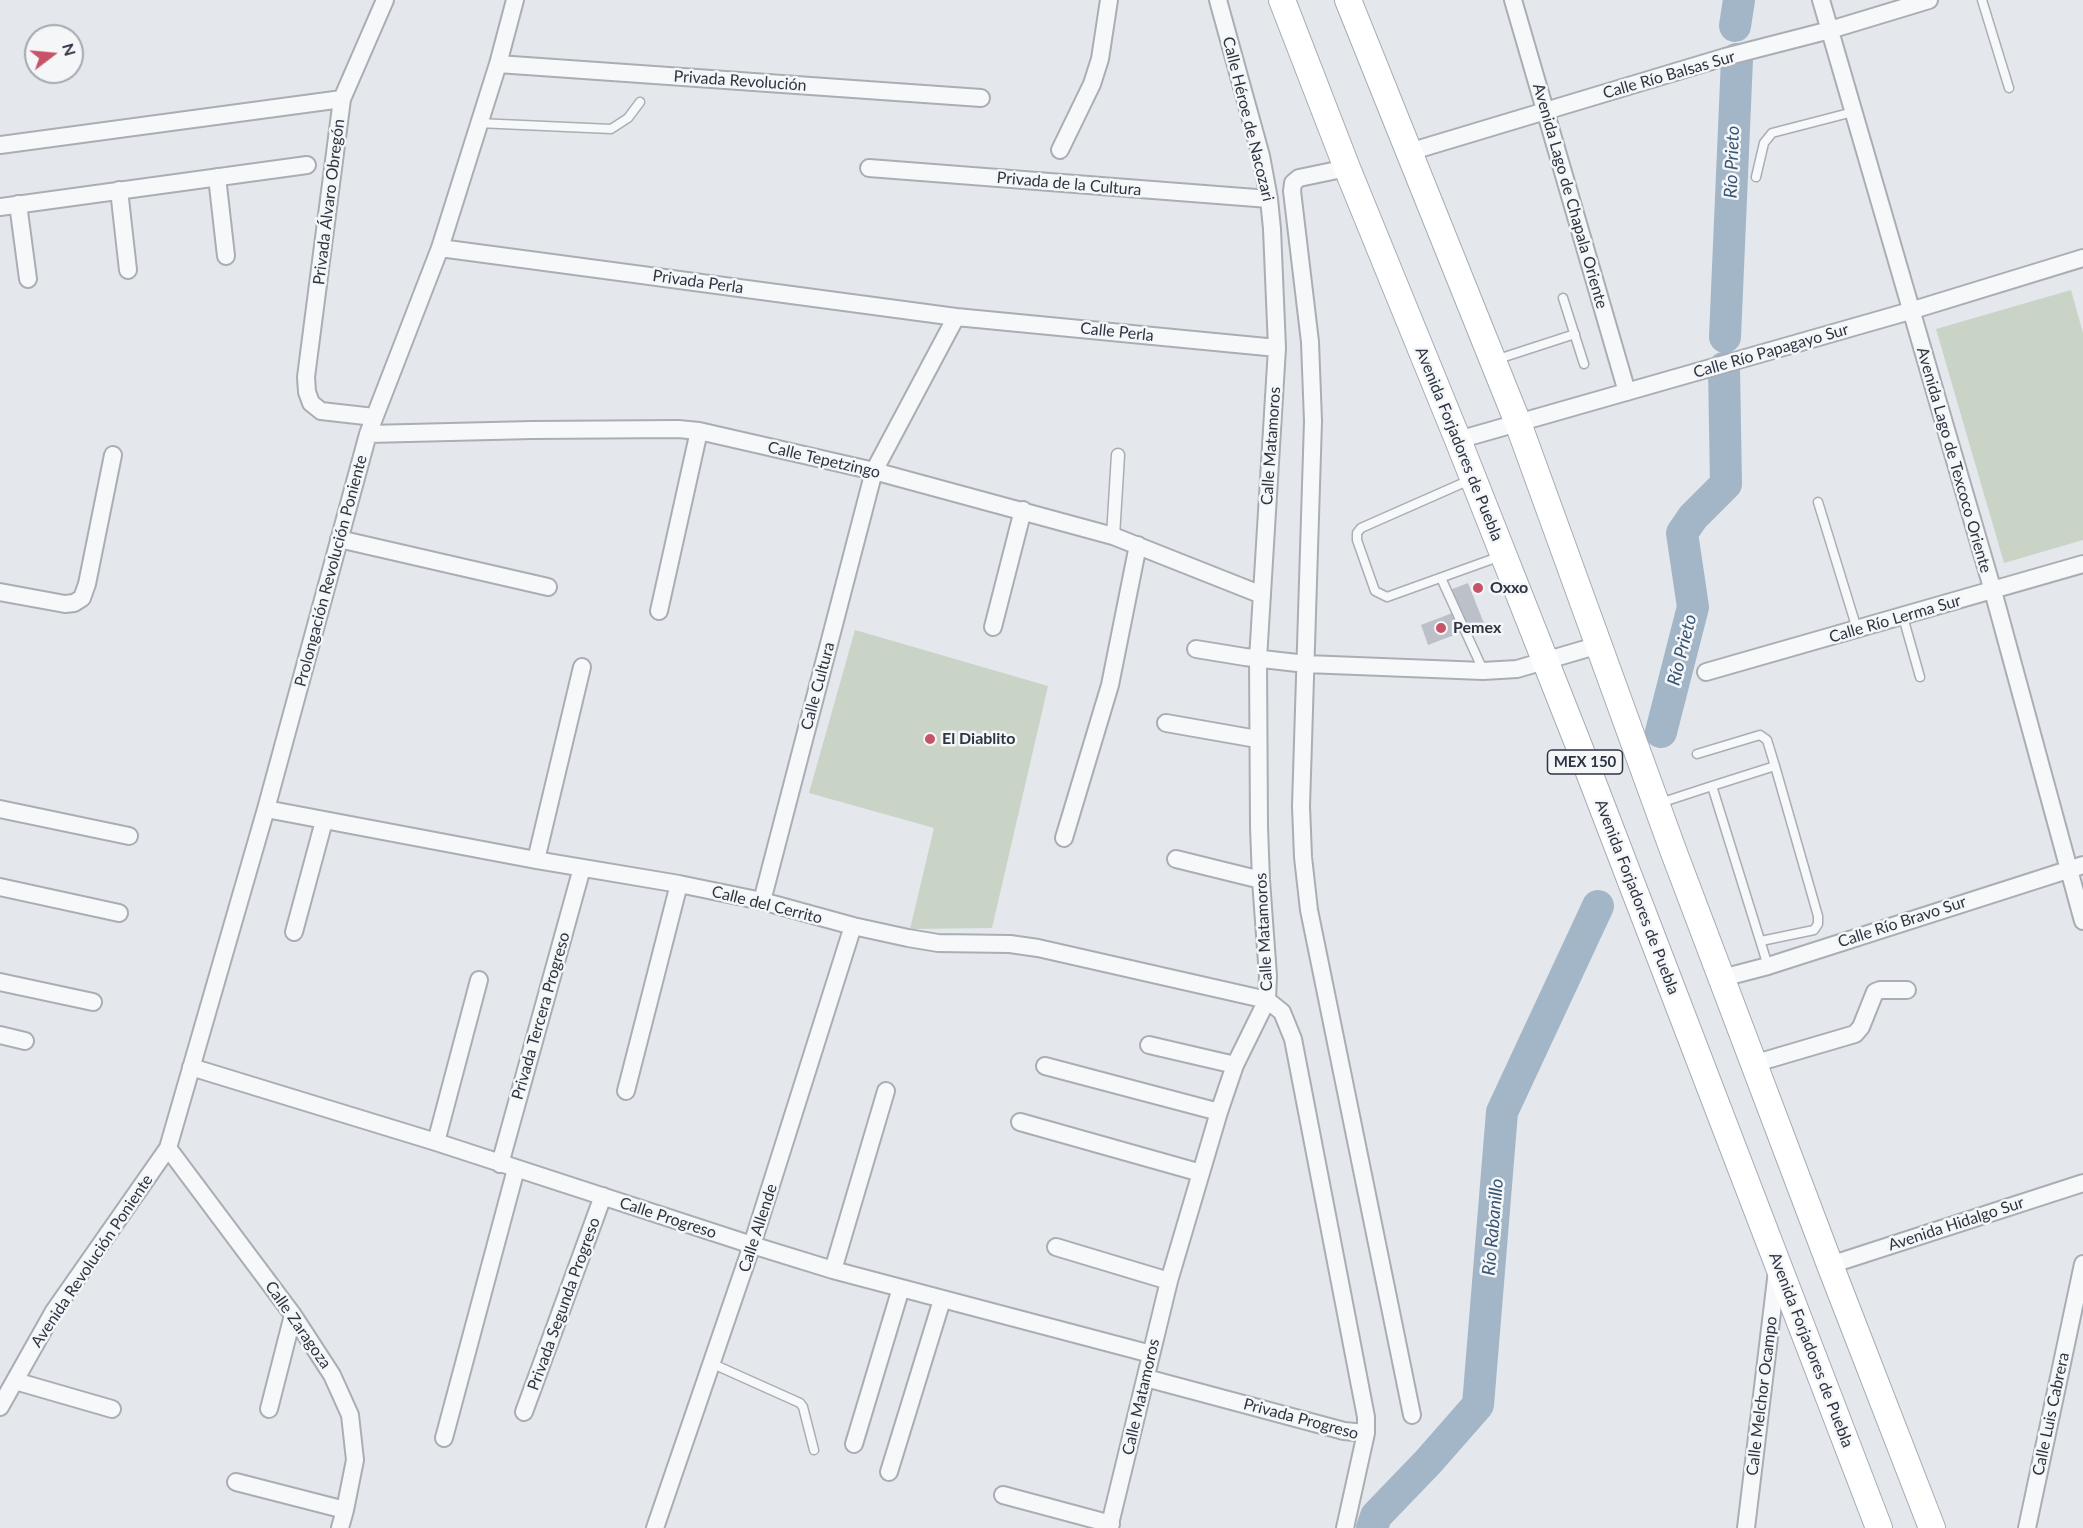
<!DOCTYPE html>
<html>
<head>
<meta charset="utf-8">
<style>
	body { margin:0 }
	#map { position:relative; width:2083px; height:1528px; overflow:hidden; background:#e4e7eb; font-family:Lato,sans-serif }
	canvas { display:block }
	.north { position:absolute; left:24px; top:24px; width:60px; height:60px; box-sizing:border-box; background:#f4f6f8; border:2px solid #a4a9af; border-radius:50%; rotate:74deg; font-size:16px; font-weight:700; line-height:24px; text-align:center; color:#2d3542 }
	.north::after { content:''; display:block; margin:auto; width:21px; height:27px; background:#c65368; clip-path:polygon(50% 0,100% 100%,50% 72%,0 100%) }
</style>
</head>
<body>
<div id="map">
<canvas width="2083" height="1528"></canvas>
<div class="north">N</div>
</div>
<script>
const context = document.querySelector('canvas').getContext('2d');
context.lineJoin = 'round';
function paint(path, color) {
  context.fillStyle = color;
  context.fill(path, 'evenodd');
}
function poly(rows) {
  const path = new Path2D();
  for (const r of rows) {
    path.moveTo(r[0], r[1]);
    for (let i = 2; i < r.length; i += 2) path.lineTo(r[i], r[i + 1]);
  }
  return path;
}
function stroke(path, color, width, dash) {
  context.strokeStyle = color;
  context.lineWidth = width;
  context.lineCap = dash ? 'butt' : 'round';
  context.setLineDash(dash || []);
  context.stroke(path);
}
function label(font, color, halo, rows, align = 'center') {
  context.font = font + ' Lato,sans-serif';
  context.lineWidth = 5;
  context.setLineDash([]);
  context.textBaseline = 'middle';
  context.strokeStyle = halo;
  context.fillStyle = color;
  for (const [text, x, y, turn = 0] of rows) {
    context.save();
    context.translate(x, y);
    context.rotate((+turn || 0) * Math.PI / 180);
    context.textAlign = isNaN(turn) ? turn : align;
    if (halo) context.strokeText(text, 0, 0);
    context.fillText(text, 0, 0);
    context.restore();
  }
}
paint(poly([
	[2071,290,2083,333,2083,540,2004,563,1936,329],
	[855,630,1048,686,992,928,910,929,934,828,809,793]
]), '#cad4c6');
stroke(poly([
	[1735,26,1739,0],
	[1725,337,1737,59],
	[1661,732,1693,607,1682,533,1693,517,1726,484,1724,368],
	[1372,1528,1376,1516,1428,1462,1478,1405,1502,1112,1598,906]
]), '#a2b6c8', 32);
paint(poly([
	[1468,583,1485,626,1468,633,1450,590],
	[1455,612,1462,632,1428,645,1421,625]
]), '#bcc0c8');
const service = poly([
	[1982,0,2009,88],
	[478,123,611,129,628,118,640,102],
	[1756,177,1764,143,1772,133,1853,112],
	[1563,298,1584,364],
	[1495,360,1575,334],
	[1472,479,1361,528,1357,533,1357,540,1375,591,1387,597,1501,556],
	[1818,502,1857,629],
	[1441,578,1483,670],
	[1903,617,1920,677],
	[1697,754,1760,735,1767,740,1775,766],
	[1712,786,1775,766,1818,916,1818,924,1814,930,1761,941],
	[1660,803,1712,786,1768,966],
	[713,1364,800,1403,803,1407,814,1450]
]);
const pedestrian = poly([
	[1113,536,1118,455]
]);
const minor = poly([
	[1513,0,1627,392],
	[1821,0,1993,591,2083,921],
	[498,64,981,98],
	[0,145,342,99],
	[1060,150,1092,84,1100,59,1109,0],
	[1409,152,1725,57,1830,30,1929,0],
	[869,168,1269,199],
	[1347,168,1299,178,1293,183,1292,191,1310,342,1313,421,1301,806,1303,857,1309,910,1412,1415],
	[217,177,226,256],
	[119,190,128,270],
	[18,204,28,279],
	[0,207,307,165],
	[440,248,956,317,1277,348],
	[374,417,321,411,311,403,307,392,306,377,342,99,385,0],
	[368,434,532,430,678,429,699,431,874,471,1113,536,1262,595],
	[1458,440,1910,311,2083,258],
	[339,539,548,587],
	[0,592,65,604,74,603,82,598,87,584,113,455],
	[659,611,699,431],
	[993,627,1023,510],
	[1196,649,1245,657,1306,664,1483,671,1517,669,1599,645],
	[1706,672,2083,564],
	[1166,723,1257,739],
	[0,809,129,836],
	[266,809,536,860,679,884,762,901,853,926,908,938,938,943,1010,944,1038,948,1267,1000,1282,1012,1293,1039,1366,1417,1366,1433,1345,1528],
	[1064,838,1110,685,1138,545],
	[1176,859,1261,880],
	[536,860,582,667],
	[0,887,119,913],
	[762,901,874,471,956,317],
	[294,932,324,821],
	[1722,978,1768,966,2083,865],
	[0,982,93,1002],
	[0,1035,25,1041],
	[1149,1045,1235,1065],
	[1753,1064,1855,1034,1861,1027,1875,992,1880,990,1907,990],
	[1045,1066,1219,1112],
	[191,1067,436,1142,752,1245,833,1270,1151,1354],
	[626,1091,679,884],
	[1020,1122,1201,1173],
	[436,1142,479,980],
	[168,1148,293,1315,332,1375,350,1415,355,1460,345,1510,340,1528],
	[500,1164,582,868],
	[1056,1247,1169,1281],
	[1830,1265,2083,1183],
	[833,1270,886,1091],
	[1146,1378,1344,1431,1366,1433],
	[15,1381,112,1409],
	[0,1407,54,1311,168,1148,266,809,368,434,440,248,498,64,515,0],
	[269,1409,293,1315],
	[524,1412,603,1196],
	[444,1438,516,1169],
	[854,1444,901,1288],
	[889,1472,942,1300],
	[236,1482,345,1510],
	[1003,1495,1111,1524],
	[655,1528,752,1245,853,926],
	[1109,1528,1169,1281,1219,1112,1235,1065,1267,1000,1268,976,1261,880,1259,827,1258,659,1277,348,1272,229,1269,199,1261,156,1218,0],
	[1746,1528,1777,1271],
	[2027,1528,2083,1264]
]);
const primary = poly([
	[1282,0,1347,168,1458,440,1577,741,1879,1528],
	[1348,0,1518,423,1673,850,1830,1265,1932,1528]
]);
stroke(service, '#a9aeb5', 11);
stroke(pedestrian, '#a9aeb5', 15);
stroke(minor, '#a9aeb5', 20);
stroke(primary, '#a4acb6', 28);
stroke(service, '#f7f8f9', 8);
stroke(pedestrian, '#f7f8f9', 12);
stroke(minor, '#f7f8f9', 16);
stroke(primary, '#fff', 26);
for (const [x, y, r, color] of [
	[1478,588,6,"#c65368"],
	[1441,628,6,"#c65368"],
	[930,739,6,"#c65368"]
]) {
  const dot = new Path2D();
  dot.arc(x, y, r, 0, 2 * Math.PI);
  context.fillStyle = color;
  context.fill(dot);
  stroke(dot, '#f4f6f8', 2);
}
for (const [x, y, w] of [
	[1585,762,75]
]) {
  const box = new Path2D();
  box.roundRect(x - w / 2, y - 12, w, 24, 4.5);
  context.fillStyle = '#f4f6f8';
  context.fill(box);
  stroke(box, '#2d3542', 1.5);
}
label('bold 15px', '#2d3542', null, [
	["MEX 150",1585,762]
]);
label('16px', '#2d3542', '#f4f6f8', [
	["Calle Río Balsas Sur",1669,75,-16],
	["Privada Revolución",740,81,4],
	["Calle Héroe de Nacozari",1248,119,76],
	["Privada de la Cultura",1069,184,5],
	["Avenida Lago de Chapala Oriente",1570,196,74],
	["Privada Álvaro Obregón",329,202,-83],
	["Privada Perla",698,282,8],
	["Calle Perla",1117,332,6],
	["Calle Río Papagayo Sur",1771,351,-16],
	["Avenida Forjadores de Puebla",1459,444,68],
	["Calle Matamoros",1271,446,-86],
	["Calle Tepetzingo",824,460,13],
	["Avenida Lago de Texcoco Oriente",1954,460,74],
	["Prolongación Revolución Poniente",331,571,-75],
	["Calle Río Lerma Sur",1895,619,-16],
	["Calle Cultura",818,686,-75],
	["Avenida Forjadores de Puebla",1637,897,69],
	["Calle del Cerrito",767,905,14],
	["Calle Río Bravo Sur",1902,922,-18],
	["Calle Matamoros",1264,932,-93],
	["Privada Tercera Progreso",541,1016,-74],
	["Calle Progreso",668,1218,18],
	["Avenida Hidalgo Sur",1956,1224,-18],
	["Calle Allende",758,1228,-72],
	["Avenida Revolución Poniente",92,1261,-56],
	["Privada Segunda Progreso",564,1304,-70],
	["Calle Zaragoza",298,1325,55],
	["Avenida Forjadores de Puebla",1811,1350,69],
	["Calle Melchor Ocampo",1762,1396,-83],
	["Calle Matamoros",1141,1397,-77],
	["Calle Luis Cabrera",2051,1414,-78],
	["Privada Progreso",1301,1419,15]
]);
label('bold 16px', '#2d3542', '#f4f6f8', [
	["Oxxo",1490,588],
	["Pemex",1453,628],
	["El Diablito",942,739]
], 'left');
label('italic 18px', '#395574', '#f4f6f8', [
	["Río Prieto",1732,162,-88],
	["Río Prieto",1682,650,-76],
	["Río Rabanillo",1493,1227,-85]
]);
</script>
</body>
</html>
